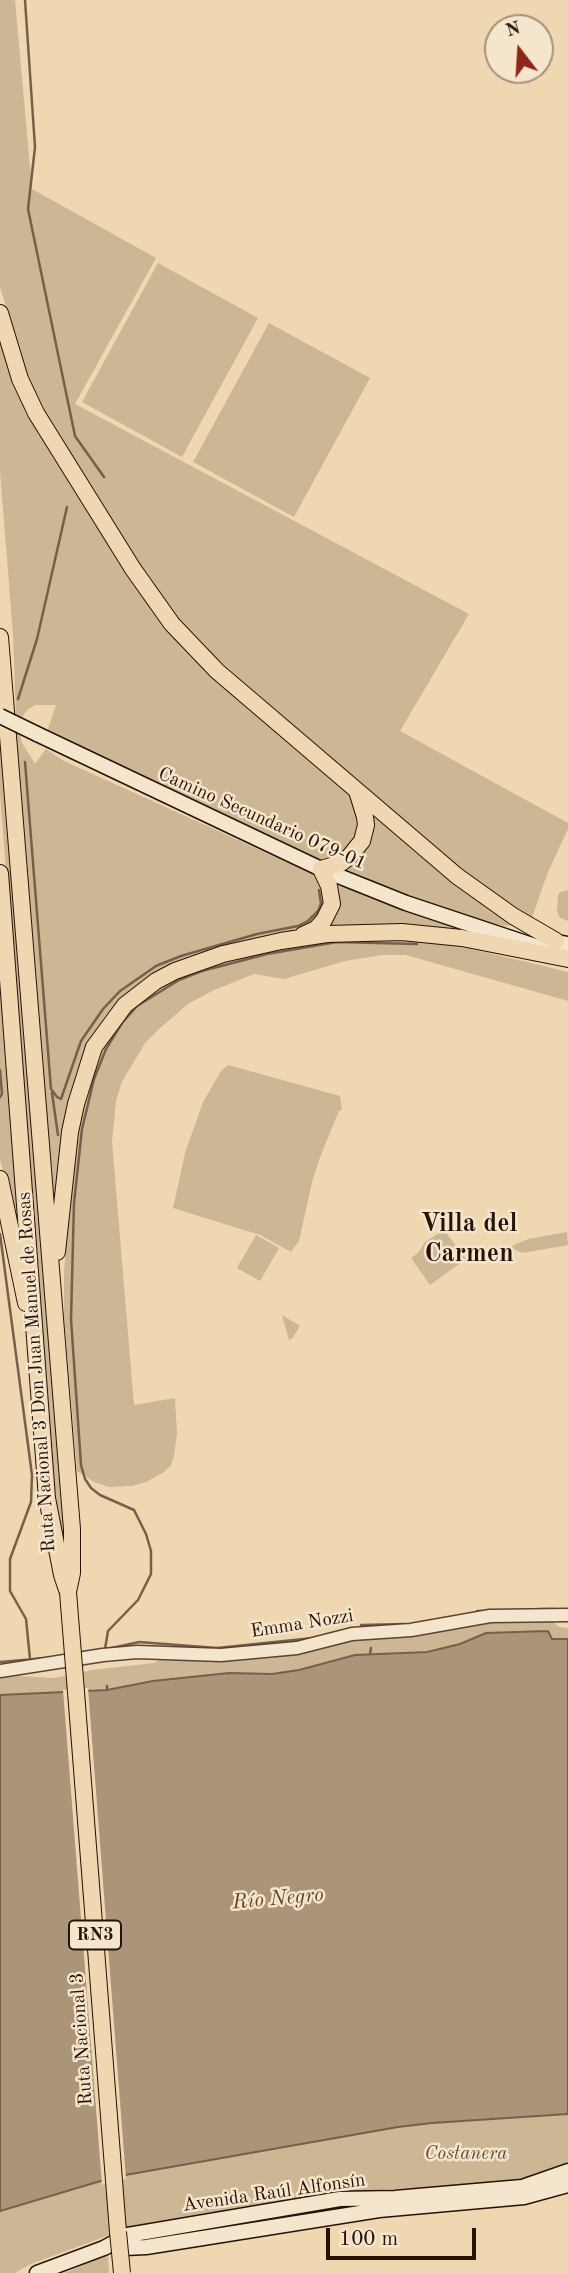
<!DOCTYPE html>
<html>
<head>
<meta charset="utf-8">
<style>
	body { margin:0 }
	#map { position:relative; width:568px; height:2273px; overflow:hidden; background:#efd7b1; font-family:"Old Standard TT",serif }
	canvas { display:block }
	.north { position:absolute; left:484px; top:14px; width:70px; height:70px; box-sizing:border-box; background:#f5e5cc; border:2px solid #a3917d; border-radius:50%; rotate:343deg; font-size:19px; font-weight:700; line-height:28px; text-align:center; color:#271207 }
	.north::after { content:''; display:block; margin:auto; width:24px; height:32px; background:#8f2418; clip-path:polygon(50% 0,100% 100%,50% 72%,0 100%) }
	.scale { position:absolute; left:326px; top:2228px; width:150px; height:32px; box-sizing:border-box; border:4px solid #271207; border-top:0; padding-left:9px; font-size:21px; line-height:24px; white-space:nowrap; color:#271207; -webkit-text-stroke:5px #f5e5cc; paint-order:stroke }
</style>
</head>
<body>
<div id="map">
<canvas width="568" height="2273"></canvas>
<div class="north">N</div>
<div class="scale">100 m</div>
</div>
<script>
const context = document.querySelector('canvas').getContext('2d');
context.lineJoin = 'round';
function paint(path, color) {
  context.fillStyle = color;
  context.fill(path, 'evenodd');
}
function poly(rows) {
  const path = new Path2D();
  for (const r of rows) {
    path.moveTo(r[0], r[1]);
    for (let i = 2; i < r.length; i += 2) path.lineTo(r[i], r[i + 1]);
  }
  return path;
}
function stroke(path, color, width, dash) {
  context.strokeStyle = color;
  context.lineWidth = width;
  context.lineCap = dash ? 'butt' : 'round';
  context.setLineDash(dash || []);
  context.stroke(path);
}
function label(font, color, halo, rows, align = 'center') {
  context.font = font + ' "Old Standard TT",serif';
  context.lineWidth = 5;
  context.setLineDash([]);
  context.textBaseline = 'middle';
  context.strokeStyle = halo;
  context.fillStyle = color;
  for (const [text, x, y, turn = 0] of rows) {
    context.save();
    context.translate(x, y);
    context.rotate((+turn || 0) * Math.PI / 180);
    context.textAlign = isNaN(turn) ? turn : align;
    if (halo) context.strokeText(text, 0, 0);
    context.fillText(text, 0, 0);
    context.restore();
  }
}
paint(poly([
	[0,0,15,0,32,189,156,258,75,404,469,614,400,731,568,823,568,829,548,872,532,918,472,878,367,790,219,660,175,614,144,573,54,429,37,398,28,377,0,287],
	[158,263,258,318,182,457,82,402],
	[269,323,370,378,294,517,193,462],
	[0,332,3,343,155,607,348,789,360,815,357,835,346,851,331,859,313,859,247,825,47,732,56,705,36,705,28,709,21,719,16,716,13,634,0,471],
	[0,700,66,1536,62,1537,58,1531,0,794],
	[16,732,20,734,22,743,35,764,46,749,64,761,315,875,322,879,325,909,305,930,123,997,108,1013,87,1045,57,1205,54,1205,51,1177],
	[371,808,517,925,505,926,470,918,408,898,342,870],
	[340,886,345,886,480,932,330,930,327,924,336,888],
	[568,890,568,921,560,918,557,911,558,895,560,892],
	[334,939,427,939,544,966,568,972,568,1001,406,955,382,955,345,961,284,979,254,974,214,990,188,1004,159,1029,145,1043,122,1082,116,1101,112,1141,134,1405,175,1398,177,1433,174,1456,171,1465,164,1472,146,1482,131,1486,109,1487,94,1482,77,1471,64,1317,64,1271,77,1128,90,1079,101,1048,136,1002,177,976,228,959],
	[0,982,16,1166,18,1208,14,1209,0,1160],
	[228,1065,340,1096,342,1110,339,1111,322,1152,313,1178,299,1241,291,1252,260,1235,173,1208,185,1153,203,1102,221,1071],
	[444,1230,466,1259,430,1285,411,1258,418,1253,425,1242],
	[567,1232,568,1245,522,1253,510,1247,528,1239],
	[256,1235,279,1248,260,1281,237,1268],
	[282,1315,300,1326,292,1339,289,1340],
	[550,1619,559,1627,568,1628,568,1639,486,1633,461,1644,427,1651,355,1655,299,1670,272,1674,229,1673,153,1681,107,1690,0,1695,0,1675,55,1678,92,1670,154,1663,164,1656,358,1637,491,1621],
	[568,2114,568,2166,521,2182,474,2186,365,2190,332,2194,118,2232,31,2264,15,2273,0,2273,0,2211,114,2177,398,2127,432,2123],
	[108,2256,109,2273,64,2273,93,2261]
]), '#cdb694');
const water = poly([
	[548,1631,552,1639,568,1639,568,2114,432,2123,398,2127,114,2177,0,2211,0,1695,107,1690,153,1681,229,1673,272,1674,299,1670,355,1655,427,1652,460,1644,486,1633,548,1631]
]);
paint(water, '#ab9477');
stroke(water, '#76604a', 2);
paint(poly([
	[88,1688,126,2179,102,2185,63,1690]
]), '#efd7b1');
stroke(poly([
	[25,0,35,147,28,209,75,436,104,477],
	[18,699,37,639,67,507],
	[25,762,51,1089,57,1097,61,1099,81,1041,103,1009,120,991,156,966,181,956,257,934,298,926,308,921,318,911,321,904,319,890],
	[0,1070,2,1094,0,1097],
	[52,1093,58,1135],
	[0,1234,32,1475,31,1502,10,1559,10,1591,26,1619,30,1659],
	[540,1609,554,1609],
	[477,1611,484,1611],
	[361,1625,404,1624],
	[105,1649,108,1631,138,1600,151,1574,151,1551,146,1534,134,1510,100,1495,91,1488,85,1479,81,1465,71,1319,74,1203,82,1129,94,1079,106,1049,122,1023,137,1006,179,980,202,971,267,954,337,942,417,944],
	[107,1649,139,1642,217,1648,313,1638],
	[370,1654,371,1648],
	[0,1662,46,1658],
	[107,1686,107,1690]
]), '#76604a', 2.5);
const tertiary = poly([
	[0,1671,103,1655,137,1652,221,1655,297,1648,352,1634,411,1630,490,1616,568,1615]
]);
const secondary = poly([
	[37,734,321,869,406,903,544,949],
	[544,940,568,944],
	[112,2244,125,2248,146,2247,379,2210,524,2197,568,2185],
	[37,2273,104,2248,128,2235,340,2199,395,2198,522,2187,568,2171]
]);
const trunk = poly([
	[0,313,20,379,36,413,133,569,172,624,217,671,457,876,513,916,556,941],
	[0,637,72,1529,72,1573,68,1592],
	[0,873,47,1498,62,1575,67,1590],
	[303,935,316,929,324,920,332,904,329,886,321,869,341,863,349,857,362,841,366,825,365,817,357,791],
	[0,1179,26,1303],
	[57,1252,70,1132,76,1104,94,1047,125,1005,156,981,175,971,223,954,281,941,327,934,402,932,462,938,568,959],
	[76,1692,118,2232]
]);
stroke(tertiary, '#594332', 15);
stroke(secondary, '#271207', 17);
stroke(trunk, '#271207', 18);
stroke(tertiary, '#f5e5cc', 12);
stroke(secondary, '#f5e5cc', 14);
stroke(trunk, '#efd7b1', 16);
const secondaryBridge = poly([
	[0,716,37,734]
]);
const trunkBridge = poly([
	[68,1592,76,1692],
	[118,2232,122,2273]
]);
stroke(secondaryBridge, '#271207', 17, []);
stroke(trunkBridge, '#271207', 18, []);
stroke(secondaryBridge, '#f5e5cc', 14);
stroke(trunkBridge, '#efd7b1', 16);
for (const [x, y, w] of [
	[95,1935,52]
]) {
  const box = new Path2D();
  box.roundRect(x - w / 2, y - 14.5, w, 29, 5);
  context.fillStyle = '#f5e5cc';
  context.fill(box);
  stroke(box, '#271207', 2);
}
label('bold 18px', '#271207', null, [
	["RN3",95,1935]
]);
label('19px', '#271207', '#f5e5cc', [
	["Camino Secundario 079-01",262,819,24],
	["Ruta Nacional 3 Don Juan Manuel de Rosas",37,1372,-94],
	["Emma Nozzi",302,1624,-9],
	["Ruta Nacional 3",82,2039,-94],
	["Avenida Raúl Alfonsín",274,2193,-8]
]);
label('italic 19px', '#614b38', '#f5e5cc', [
	["Costanera",466,2154]
]);
label('italic 21px', '#5c4634', '#f5e5cc', [
	["Río Negro",278,1899,-5]
]);
label('bold 26px', '#271207', '#f5e5cc', [
	["Villa del",469,1224],
	["Carmen",469,1254]
]);
</script>
</body>
</html>
